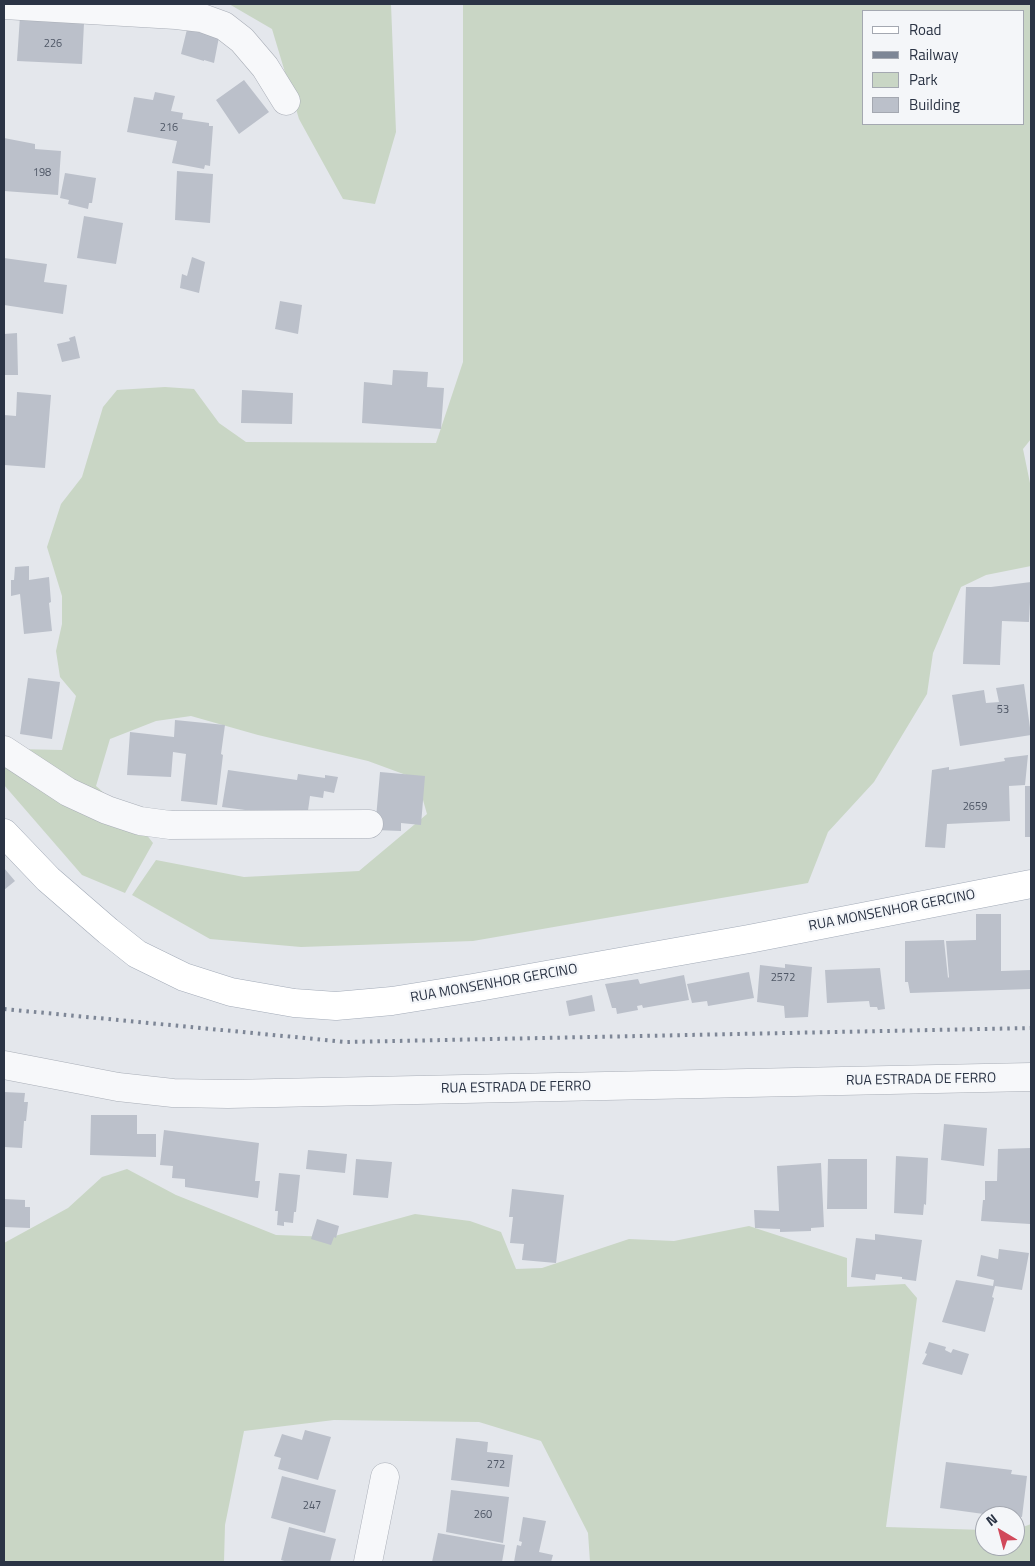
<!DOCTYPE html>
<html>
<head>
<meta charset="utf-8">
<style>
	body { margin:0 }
	#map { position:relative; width:1035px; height:1566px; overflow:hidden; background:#e4e7ec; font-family:"Titillium Web",sans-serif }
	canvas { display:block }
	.frame { position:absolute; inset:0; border:5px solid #2b3445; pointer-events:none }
	.legend { position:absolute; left:862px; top:10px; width:162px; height:115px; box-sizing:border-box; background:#f4f6f9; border:1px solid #a4a8b1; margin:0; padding:6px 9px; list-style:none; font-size:15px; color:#2b3445 }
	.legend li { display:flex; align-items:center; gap:10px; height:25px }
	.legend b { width:25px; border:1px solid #a4a8b1 }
	.north { position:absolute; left:975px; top:1506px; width:50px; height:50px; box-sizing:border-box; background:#f4f6f9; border:1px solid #a4a8b1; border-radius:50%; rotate:323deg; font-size:14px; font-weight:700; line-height:20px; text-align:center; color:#2b3445 }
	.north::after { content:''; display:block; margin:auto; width:18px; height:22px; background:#d1495b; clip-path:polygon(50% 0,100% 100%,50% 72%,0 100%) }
</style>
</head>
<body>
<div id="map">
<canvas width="1035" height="1566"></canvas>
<div class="frame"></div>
<ul class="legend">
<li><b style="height:6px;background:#fff"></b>Road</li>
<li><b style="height:6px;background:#7d8696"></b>Railway</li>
<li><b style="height:14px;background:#c9d6c5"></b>Park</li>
<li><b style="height:14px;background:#bbc0ca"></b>Building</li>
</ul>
<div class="north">N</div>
</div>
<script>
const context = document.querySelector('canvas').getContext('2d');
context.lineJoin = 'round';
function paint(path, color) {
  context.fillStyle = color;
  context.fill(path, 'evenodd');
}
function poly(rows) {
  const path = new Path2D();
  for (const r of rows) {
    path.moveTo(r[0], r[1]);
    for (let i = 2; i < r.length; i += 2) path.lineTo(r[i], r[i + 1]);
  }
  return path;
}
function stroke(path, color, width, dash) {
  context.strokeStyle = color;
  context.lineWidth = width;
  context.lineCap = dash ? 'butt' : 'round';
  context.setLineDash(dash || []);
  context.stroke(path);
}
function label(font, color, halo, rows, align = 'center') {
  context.font = font + ' "Titillium Web",sans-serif';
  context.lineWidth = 4.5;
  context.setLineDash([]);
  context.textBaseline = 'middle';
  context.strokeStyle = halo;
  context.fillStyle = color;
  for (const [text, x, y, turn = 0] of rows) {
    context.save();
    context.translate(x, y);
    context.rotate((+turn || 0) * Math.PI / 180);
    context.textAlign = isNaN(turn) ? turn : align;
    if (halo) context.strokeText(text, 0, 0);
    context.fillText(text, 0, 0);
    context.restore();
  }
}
paint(poly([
	[229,4,391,4,396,132,375,204,343,199,299,119,272,29],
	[463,4,1031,4,1031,439,1023,449,1031,488,1031,566,986,575,961,587,933,653,927,694,874,782,828,832,808,883,473,941,301,947,210,939,132,895,156,860,244,877,359,871,427,814,417,779,368,761,258,735,191,716,156,721,110,739,96,786,135,820,153,843,125,893,82,875,4,785,4,750,16,749,62,750,76,696,60,677,56,651,62,624,62,596,47,547,61,504,82,477,103,407,117,390,165,387,194,389,219,423,246,442,436,443,463,362],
	[864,11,1024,11,1024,124,864,124],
	[127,1169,176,1195,276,1235,331,1237,415,1214,470,1221,501,1232,516,1269,542,1268,629,1239,674,1241,749,1226,847,1258,847,1287,905,1284,917,1298,886,1527,985,1530,985,1546,1015,1546,1015,1530,1031,1524,1031,1562,590,1562,588,1533,541,1441,479,1422,334,1420,244,1431,225,1525,224,1562,4,1562,4,1243,68,1208,102,1177]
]), '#c9d6c5');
paint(poly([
	[20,16,84,23,82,64,17,61],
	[189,21,219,37,214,63,204,60,204,61,181,54],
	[244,80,269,112,239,134,216,100],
	[155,92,175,96,171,111,183,113,182,119,209,123,209,126,213,126,210,166,205,165,204,169,172,163,177,141,127,132,134,97,153,100],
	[4,138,35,144,35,149,61,151,58,195,4,191],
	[177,171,213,174,210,223,175,220],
	[65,173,96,178,92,203,89,203,88,209,68,204,69,200,60,198],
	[84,216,123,223,116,264,77,258],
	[192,257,205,262,199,293,180,288,182,274,187,276],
	[4,258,47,264,44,282,67,285,63,314,4,305],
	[280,301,302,305,298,334,275,329],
	[17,333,18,375,4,375,4,334],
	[75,336,80,358,62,362,57,344,70,341,69,338],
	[393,370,428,372,427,387,444,388,441,429,362,423,364,382,392,385],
	[242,390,293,393,292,424,241,423],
	[17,392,51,395,45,468,4,465,4,415,16,416],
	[29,566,29,580,49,577,51,602,49,603,52,631,24,634,20,594,11,596,11,580,14,580,15,567],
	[1031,582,1029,622,1002,621,1000,665,963,664,966,587,991,587],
	[28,678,60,682,52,739,20,734],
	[1024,684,1031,735,960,746,952,695,984,690,986,703,999,702,996,688],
	[175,720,225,725,221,754,223,755,217,805,181,801,186,754,173,752,171,777,127,775,130,732,174,737],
	[1028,755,1025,785,1009,786,1010,821,947,824,945,848,925,847,932,770,949,767,949,770,1005,761,1004,758],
	[228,770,297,780,298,774,325,778,325,775,338,777,334,793,324,791,323,798,310,796,307,818,222,807],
	[380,772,425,776,421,825,401,823,401,831,375,830],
	[1025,786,1031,786,1031,837,1025,837],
	[4,868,15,881,4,890],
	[976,914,1001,914,1001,971,1031,970,1031,989,910,993,908,982,905,982,905,941,944,940,948,978,949,977,946,941,976,940],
	[785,964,812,967,808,1017,785,1018,784,1006,757,1002,760,965,785,968],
	[880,968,885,1009,878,1010,877,1007,870,1007,869,1001,827,1003,825,970],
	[749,972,754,998,708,1006,707,1001,692,1003,687,984],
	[684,975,689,1000,643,1008,642,1005,637,1006,638,1010,617,1014,616,1008,612,1008,605,984,638,979,640,984],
	[592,995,595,1011,569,1016,566,1001],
	[4,1092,25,1093,24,1102,28,1102,26,1121,24,1121,22,1148,4,1147],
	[91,1115,137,1115,137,1134,156,1134,156,1157,90,1155],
	[944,1124,987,1128,984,1166,941,1160],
	[164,1130,259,1143,255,1181,260,1181,258,1198,185,1187,185,1179,172,1178,173,1166,160,1165],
	[1031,1148,1030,1224,981,1221,983,1200,985,1200,985,1181,997,1181,998,1149],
	[308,1150,347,1154,345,1173,306,1169],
	[896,1156,928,1158,926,1205,924,1204,923,1215,894,1213],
	[356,1159,392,1162,388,1198,353,1195],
	[828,1159,867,1159,867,1209,827,1209],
	[821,1163,824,1227,811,1228,811,1231,780,1232,780,1229,755,1228,754,1210,779,1211,777,1166],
	[279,1173,300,1175,296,1212,294,1212,293,1223,284,1222,284,1226,277,1225,278,1211,275,1211],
	[512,1189,564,1195,556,1263,522,1260,524,1244,510,1243,513,1217,509,1217],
	[4,1199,25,1200,25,1207,30,1207,30,1228,4,1227],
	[317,1219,339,1226,336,1238,334,1237,331,1245,311,1239],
	[875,1234,922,1240,916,1281,902,1279,902,1277,876,1274,875,1280,851,1277,856,1238,875,1240],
	[999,1249,1029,1253,1022,1290,995,1286,992,1297,994,1298,985,1332,942,1322,956,1280,993,1286,994,1280,977,1276,981,1255,998,1259],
	[929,1342,946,1347,945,1350,951,1353,953,1349,969,1354,962,1375,922,1364,927,1354,925,1353],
	[305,1430,331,1437,318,1480,278,1469,281,1458,274,1456,282,1434,302,1440],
	[456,1438,488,1442,487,1452,513,1455,509,1487,451,1480],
	[946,1462,1012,1470,1011,1474,1027,1476,1022,1517,1005,1515,998,1516,940,1508],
	[282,1476,336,1490,325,1533,271,1518],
	[451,1490,509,1497,503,1543,446,1532],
	[523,1517,546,1521,539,1552,553,1555,551,1562,514,1562,517,1545,521,1546,522,1542,519,1541],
	[289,1527,336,1539,330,1562,288,1562,281,1560],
	[438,1533,505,1545,502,1562,432,1562]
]), '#bbc0ca');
const minor = poly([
	[4,5,176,15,202,18,224,26,242,40,265,67,286,101],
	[4,750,68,792,107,810,140,821,170,825,369,824],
	[4,1065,118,1087,173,1093,228,1094,1031,1077],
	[368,1562,385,1477]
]);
const major = poly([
	[4,833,48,879,108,931,137,954,184,977,231,992,294,1003,336,1006,392,1001,473,988,749,939,1031,884]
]);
stroke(minor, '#a9aeb7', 29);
stroke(major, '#a3abb8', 29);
stroke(minor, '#f7f8fa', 28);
stroke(major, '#fff', 28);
stroke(poly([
	[4,1009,346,1042,1031,1028]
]), '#7d8696', 4, [2.5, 5]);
label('11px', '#4f5766', null, [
	["226",53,44],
	["216",169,128],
	["198",42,173],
	["53",1003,710],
	["2659",975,807],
	["2572",783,978],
	["272",496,1465],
	["247",312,1506],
	["260",483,1515]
]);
label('14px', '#2b3445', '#f4f6f9', [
	["RUA MONSENHOR GERCINO",892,911,-11],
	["RUA MONSENHOR GERCINO",494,984,-10],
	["RUA ESTRADA DE FERRO",921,1080,-1],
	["RUA ESTRADA DE FERRO",516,1088,-1]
]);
</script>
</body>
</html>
